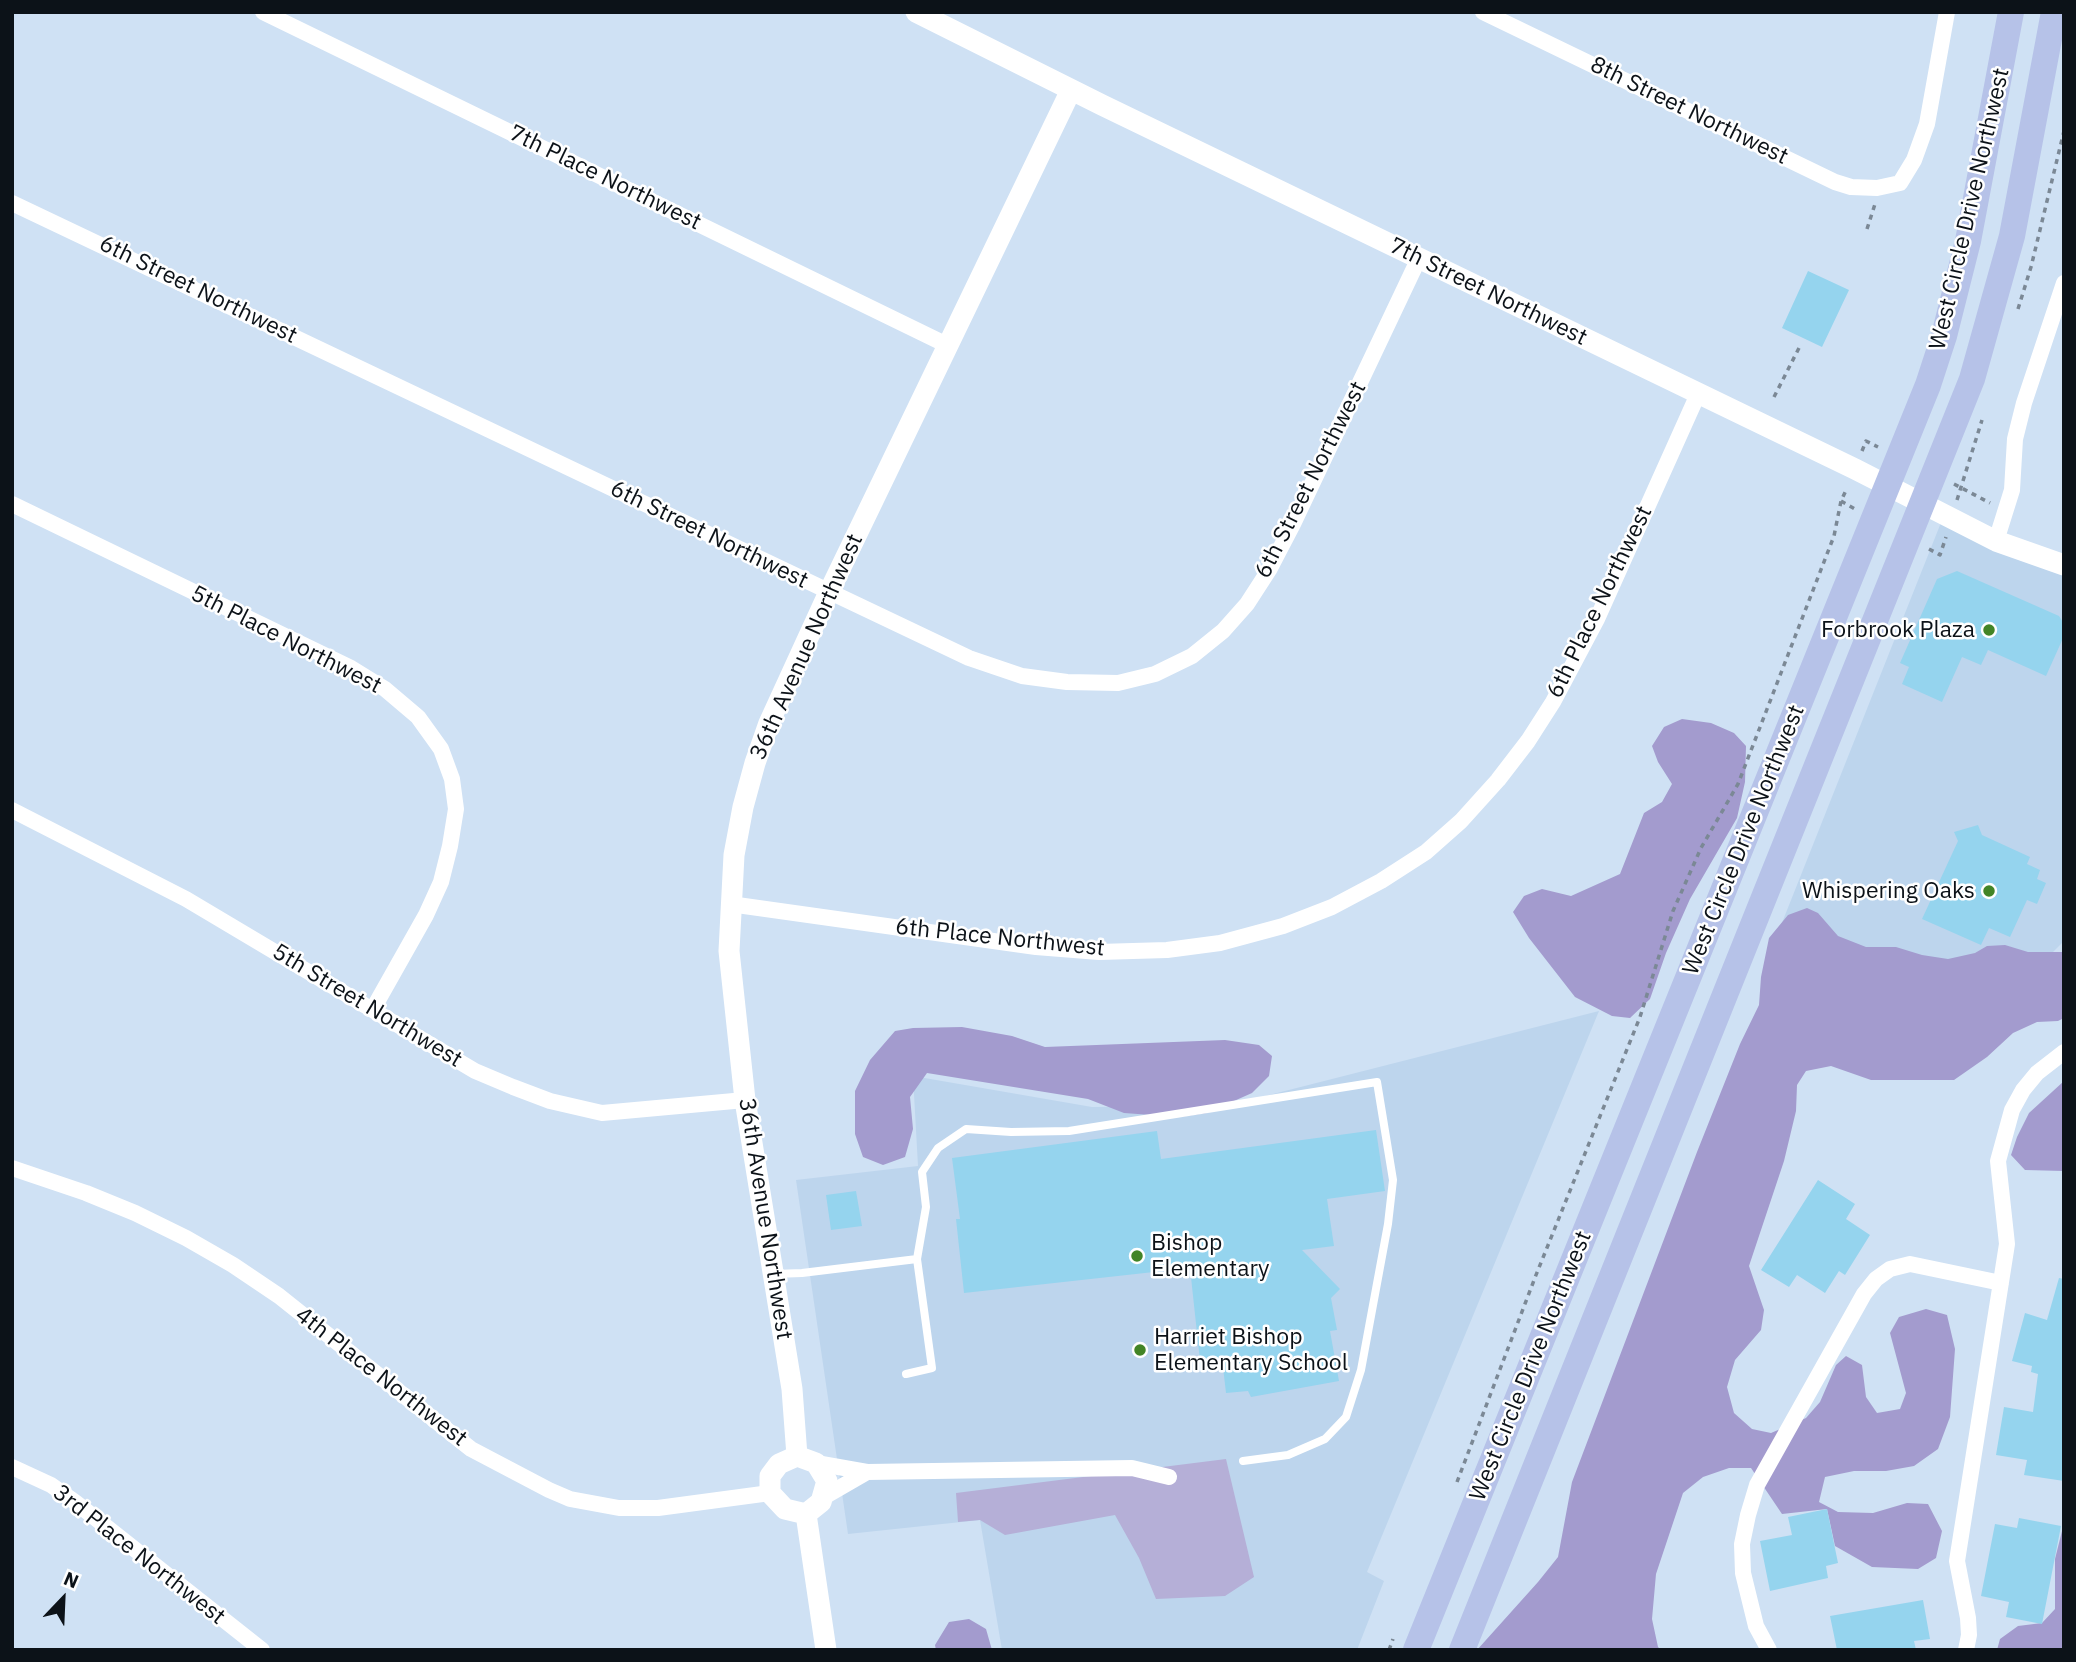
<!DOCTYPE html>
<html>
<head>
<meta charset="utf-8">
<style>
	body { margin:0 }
	#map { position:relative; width:2076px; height:1662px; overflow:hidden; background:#cfe1f4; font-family:"IBM Plex Sans",sans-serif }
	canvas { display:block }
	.frame { position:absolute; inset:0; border:14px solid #0c1218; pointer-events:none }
	.north { position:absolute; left:28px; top:1564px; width:70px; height:70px; -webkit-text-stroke:5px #fff; paint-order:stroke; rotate:23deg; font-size:19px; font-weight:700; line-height:28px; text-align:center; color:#0c1218 }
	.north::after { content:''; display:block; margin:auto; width:24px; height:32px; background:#0c1218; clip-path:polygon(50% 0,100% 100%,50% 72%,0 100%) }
</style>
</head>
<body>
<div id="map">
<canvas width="2076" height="1662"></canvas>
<div class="frame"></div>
<div class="north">N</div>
</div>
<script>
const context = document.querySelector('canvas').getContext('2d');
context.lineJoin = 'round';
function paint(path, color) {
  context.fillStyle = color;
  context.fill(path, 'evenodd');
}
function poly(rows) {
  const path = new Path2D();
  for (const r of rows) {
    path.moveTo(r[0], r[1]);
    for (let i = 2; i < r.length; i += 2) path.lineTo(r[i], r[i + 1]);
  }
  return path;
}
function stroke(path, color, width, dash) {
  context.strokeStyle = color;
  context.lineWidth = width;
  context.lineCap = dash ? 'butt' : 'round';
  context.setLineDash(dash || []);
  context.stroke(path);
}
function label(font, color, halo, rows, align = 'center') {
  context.font = font + ' "IBM Plex Sans",sans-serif';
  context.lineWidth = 5;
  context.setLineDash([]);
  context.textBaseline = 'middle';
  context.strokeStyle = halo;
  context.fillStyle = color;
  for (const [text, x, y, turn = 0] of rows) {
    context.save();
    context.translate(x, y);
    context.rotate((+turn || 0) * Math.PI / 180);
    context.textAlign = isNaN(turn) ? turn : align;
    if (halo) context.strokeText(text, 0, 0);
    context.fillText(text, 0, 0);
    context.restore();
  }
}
paint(poly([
	[1944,515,2064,565,2064,941,2035,970,1766,963],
	[1599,1011,1367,1572,1384,1581,1357,1650,1002,1650,980,1520,848,1534,796,1180,918,1166,913,1076,1092,1107,1226,1106]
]), '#bdd5ed');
paint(poly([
	[1226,1459,1254,1577,1225,1596,1156,1599,1139,1558,1115,1515,1005,1535,980,1520,958,1522,956,1493]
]), '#b5afd7');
paint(poly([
	[1682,719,1711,723,1734,733,1746,746,1745,782,1737,818,1690,899,1666,953,1650,999,1630,1018,1612,1016,1575,997,1529,938,1513,912,1524,896,1542,889,1571,896,1620,874,1644,813,1662,802,1672,784,1658,762,1652,746,1664,727],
	[1807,908,1818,913,1838,936,1866,947,1896,947,1922,955,1948,959,1975,953,1987,946,2005,945,2028,952,2064,952,2064,1018,2058,1021,2037,1022,2013,1033,1987,1057,1954,1080,1871,1080,1831,1066,1806,1071,1797,1085,1796,1111,1784,1161,1749,1266,1764,1310,1761,1330,1735,1360,1727,1387,1734,1413,1752,1429,1771,1433,1806,1418,1820,1402,1836,1365,1846,1356,1862,1365,1866,1397,1877,1413,1900,1409,1906,1393,1890,1333,1899,1317,1926,1309,1947,1315,1955,1349,1950,1417,1938,1449,1914,1466,1886,1471,1854,1471,1825,1477,1819,1502,1838,1512,1873,1513,1907,1503,1928,1504,1942,1531,1936,1558,1918,1569,1872,1567,1835,1546,1827,1509,1782,1514,1751,1468,1729,1468,1703,1477,1683,1493,1656,1574,1652,1619,1658,1647,1661,1650,1477,1650,1538,1582,1558,1557,1572,1482,1697,1152,1740,1044,1759,1005,1761,977,1769,938,1788,915],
	[962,1027,1012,1036,1045,1047,1225,1040,1259,1045,1272,1056,1269,1076,1252,1093,1207,1113,1179,1117,1124,1113,1088,1099,927,1073,910,1097,913,1129,905,1157,883,1165,863,1157,855,1134,855,1091,870,1060,895,1031,913,1028],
	[2064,1081,2064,1171,2025,1170,2011,1155,2017,1137,2029,1113],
	[2064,1523,2064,1650,1997,1650,2000,1639,2018,1626,2042,1623,2055,1609,2055,1559],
	[969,1619,986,1629,992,1650,936,1650,935,1645,949,1622]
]), '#a39bce');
paint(poly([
	[1808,271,1849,290,1822,347,1782,328],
	[1957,571,2059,616,2064,624,2064,636,2046,676,1988,650,1981,665,1962,657,1942,702,1902,684,1909,667,1900,663,1937,579],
	[1978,825,1982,835,2030,857,2027,864,2040,870,2037,879,2046,883,2037,904,2027,900,2010,937,1989,928,1981,945,1922,919,1958,841,1954,832],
	[1376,1130,1385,1191,1327,1199,1334,1246,1302,1250,1340,1289,1331,1298,1337,1330,1330,1331,1339,1381,1251,1397,1248,1391,1226,1393,1223,1367,1201,1370,1190,1268,964,1293,956,1219,960,1219,952,1158,1157,1131,1161,1159],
	[1818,1180,1855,1204,1846,1219,1870,1235,1845,1275,1839,1271,1825,1293,1797,1275,1789,1287,1761,1270],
	[856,1191,862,1226,831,1230,826,1195],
	[2059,1278,2064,1279,2064,1481,2024,1475,2027,1460,1996,1455,2004,1407,2033,1412,2038,1374,2031,1372,2032,1366,2012,1361,2025,1313,2047,1320],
	[1827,1509,1838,1563,1826,1566,1828,1578,1770,1591,1760,1541,1792,1535,1788,1517],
	[2019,1518,2061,1526,2042,1624,2006,1617,2009,1602,1981,1596,1995,1524,2017,1528],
	[1923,1600,1930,1639,1914,1641,1916,1650,1837,1650,1830,1616]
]), '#95d4ee');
stroke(poly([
	[1867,229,1875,204],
	[2018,309,2031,267,2064,131],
	[1774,397,1800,346],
	[1862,451,1866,441,1878,447],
	[1954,484,1990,503],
	[1957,500,1982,420],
	[1841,501,1855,509],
	[1929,549,1940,555,1946,537],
	[1457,1482,1536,1275,1640,1017,1673,911,1701,848,1738,784,1834,536,1841,501,1847,488],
	[1389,1650,1393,1639]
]), '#7b8895', 3.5, [5, 5]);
stroke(poly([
	[774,1274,802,1273,917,1259],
	[906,1374,932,1368,917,1259,926,1207,922,1172,938,1148,966,1129,1011,1132,1069,1131,1377,1082,1393,1180,1388,1224,1361,1370,1346,1417,1325,1439,1288,1455,1243,1461]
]), '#fff', 8);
stroke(poly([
	[263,12,947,345],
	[1483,12,1835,182,1851,187,1877,188,1900,183,1914,160,1927,124,1947,12],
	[12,203,969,658,1022,676,1067,682,1118,683,1155,674,1192,656,1223,631,1247,604,1269,570,1293,524,1419,258],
	[12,504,351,668,385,689,418,717,441,749,452,779,456,809,450,846,441,882,426,915,373,1009],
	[1996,541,2012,490,2015,439,2024,403,2064,283],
	[12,810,186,899,475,1071,513,1087,550,1101,602,1113,745,1100],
	[730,904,1036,947,1099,952,1167,950,1220,943,1283,926,1332,907,1381,881,1426,852,1461,821,1498,780,1528,741,1553,702,1597,619,1698,394],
	[12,1168,86,1193,135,1213,186,1238,233,1265,279,1296,471,1449,549,1490,570,1499,619,1508,658,1508,770,1493],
	[816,1463,867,1472,822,1498],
	[12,1467,51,1485,75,1502,262,1650],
	[867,1472,1132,1468,1169,1477],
	[1769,1650,1756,1626,1743,1573,1742,1544,1748,1515,1757,1485,1864,1294,1876,1279,1890,1269,1910,1264,2001,1283],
	[1966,1650,1969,1635,1968,1618,1957,1561,2007,1244,1998,1161,2012,1110,2023,1090,2037,1073,2064,1052]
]), '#fff', 16);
stroke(poly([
	[916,12,1102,105,1855,469,1996,541,2064,565],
	[797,1456,792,1389,745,1100,729,951,734,855,743,807,755,763,769,723,829,592,1071,90],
	[797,1456,816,1463,827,1481,821,1502,806,1514,785,1509,770,1493,770,1476,779,1464,797,1456],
	[806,1514,826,1650]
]), '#fff', 21);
stroke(poly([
	[1416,1650,1928,385,1944,336,1968,241,2011,12],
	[1462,1650,1972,379,2012,236,2054,12]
]), '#b6c2e8', 26);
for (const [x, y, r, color] of [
	[1989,630,7,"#428426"],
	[1989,891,7,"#428426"],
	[1137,1256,7,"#428426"],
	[1140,1350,7,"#428426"]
]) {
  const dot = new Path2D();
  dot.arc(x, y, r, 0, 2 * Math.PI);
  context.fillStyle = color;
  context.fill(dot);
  stroke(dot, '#fff', 2.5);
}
label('23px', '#0c1218', '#fff', [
	["8th Street Northwest",1689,111,26],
	["7th Place Northwest",605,178,26],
	["West Circle Drive Northwest",1970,209,-77],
	["6th Street Northwest",198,290,26],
	["7th Street Northwest",1488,292,26],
	["6th Street Northwest",1311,480,-63],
	["6th Street Northwest",709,535,26],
	["6th Place Northwest",1600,602,-64],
	["5th Place Northwest",286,640,27],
	["36th Avenue Northwest",807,647,-66],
	["West Circle Drive Northwest",1744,840,-68],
	["6th Place Northwest",1000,938,6],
	["5th Street Northwest",367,1006,31],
	["36th Avenue Northwest",765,1219,81],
	["West Circle Drive Northwest",1531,1366,-68],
	["4th Place Northwest",381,1377,38],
	["3rd Place Northwest",139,1555,38]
]);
label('23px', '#0c1218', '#fff', [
	["Forbrook Plaza",1975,630],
	["Whispering Oaks",1975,891],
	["Bishop",1151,1243,"left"],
	["Elementary",1151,1269,"left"],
	["Harriet Bishop",1154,1337,"left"],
	["Elementary School",1154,1363,"left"]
], 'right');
</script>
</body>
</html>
